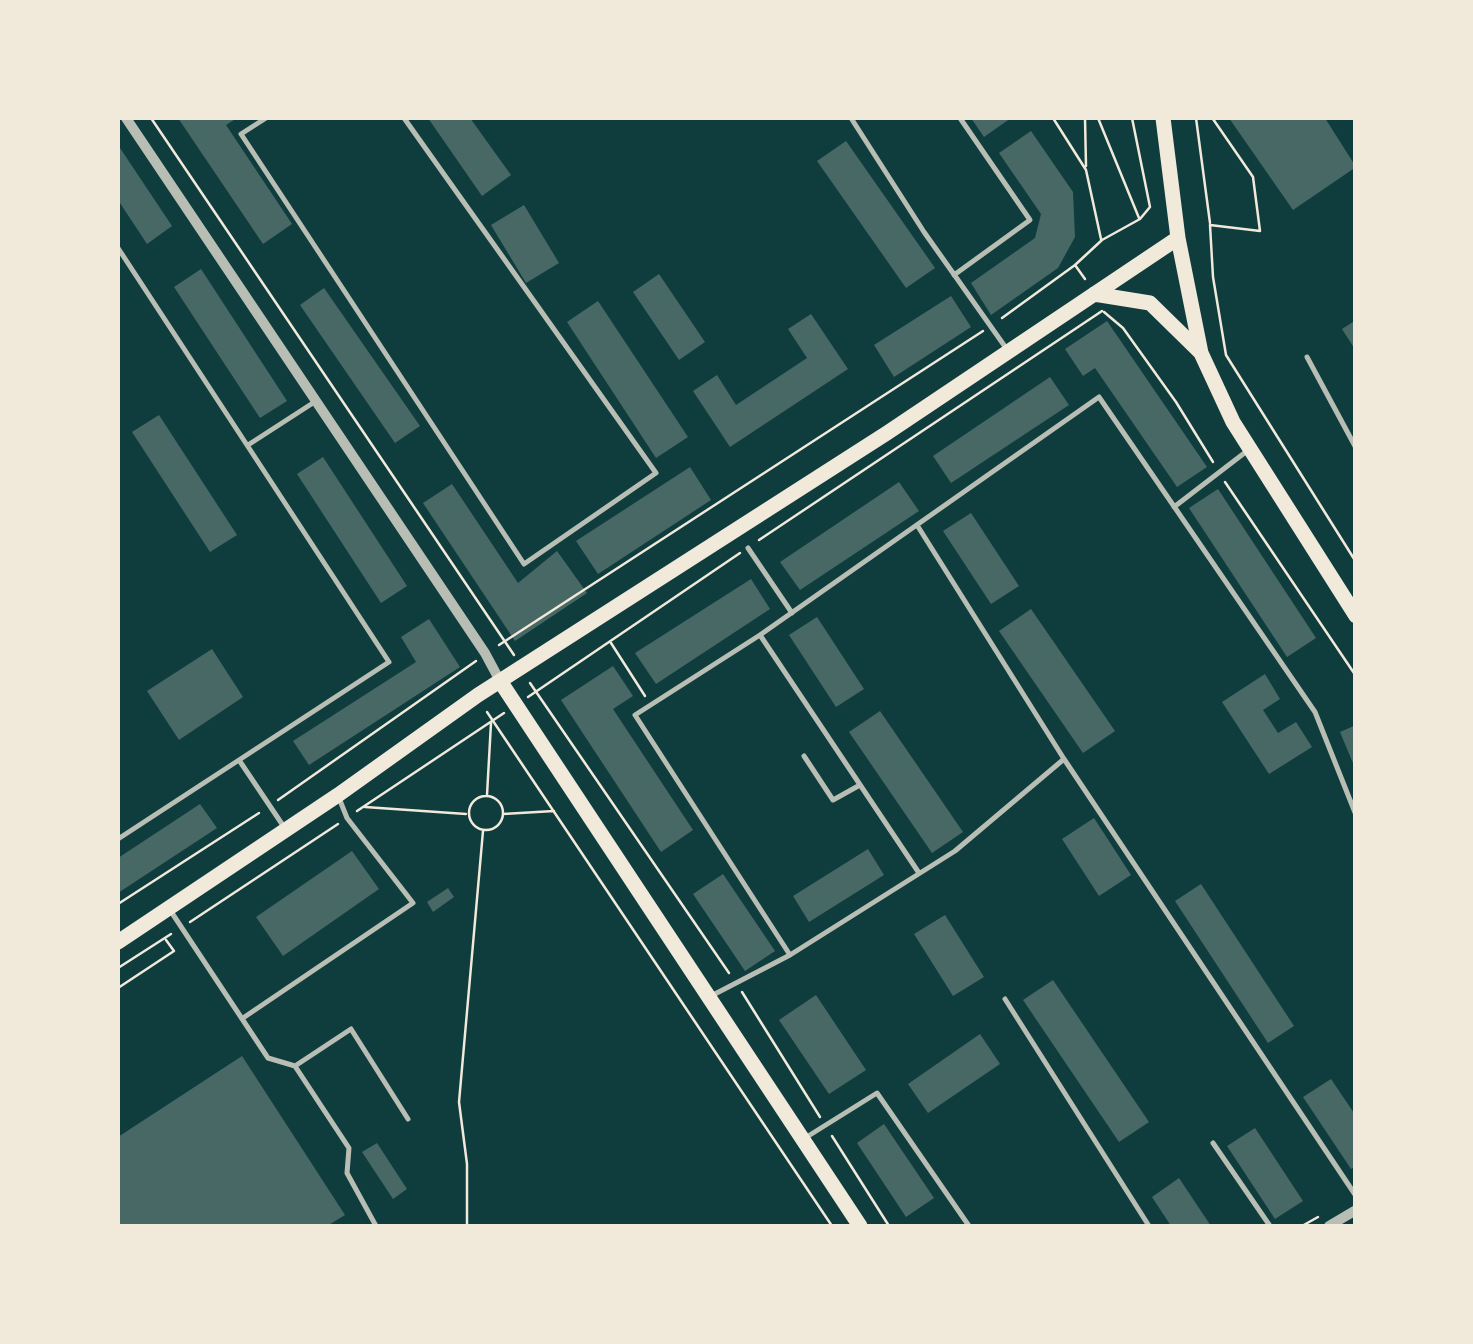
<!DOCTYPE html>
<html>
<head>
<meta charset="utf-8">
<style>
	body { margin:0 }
	#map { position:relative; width:1473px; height:1344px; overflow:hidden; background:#0f3d3e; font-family:Lato,sans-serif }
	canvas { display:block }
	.frame { position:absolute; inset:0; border:120px solid #f1e9da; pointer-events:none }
</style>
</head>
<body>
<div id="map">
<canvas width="1473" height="1344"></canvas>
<div class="frame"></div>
</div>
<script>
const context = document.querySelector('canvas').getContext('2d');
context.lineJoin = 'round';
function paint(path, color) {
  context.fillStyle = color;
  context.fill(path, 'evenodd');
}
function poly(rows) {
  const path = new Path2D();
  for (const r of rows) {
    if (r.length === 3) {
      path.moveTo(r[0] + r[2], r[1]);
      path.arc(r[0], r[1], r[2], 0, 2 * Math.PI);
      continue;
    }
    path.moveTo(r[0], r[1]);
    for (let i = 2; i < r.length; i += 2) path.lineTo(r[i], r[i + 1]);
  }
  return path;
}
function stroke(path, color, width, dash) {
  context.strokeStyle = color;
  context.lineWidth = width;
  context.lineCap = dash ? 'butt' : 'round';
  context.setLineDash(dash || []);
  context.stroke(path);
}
paint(poly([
	[178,118,237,118,226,125,292,224,263,244],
	[428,118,470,118,511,175,482,196],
	[971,118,1011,118,984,137],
	[1229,118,1325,118,1356,167,1293,210],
	[1031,131,1073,192,1075,237,1058,268,991,315,971,283,1035,238,1041,214,999,153],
	[846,141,935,268,906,288,817,161],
	[120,148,172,226,147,244,118,200,118,150],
	[524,205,559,263,526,283,491,225],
	[201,269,287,401,260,418,174,287],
	[659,274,705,342,679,360,633,292],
	[324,288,420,426,395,443,300,305],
	[951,296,971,327,894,377,874,345],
	[598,301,688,437,656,458,567,322],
	[811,314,848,369,730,447,693,391,717,375,736,405,807,358,788,329],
	[1356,320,1356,351,1342,329],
	[1107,321,1207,467,1177,487,1095,368,1083,376,1065,349],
	[1050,377,1069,405,951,483,933,456],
	[159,415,237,535,210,552,132,432],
	[323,457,407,586,381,603,297,474],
	[690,467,711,500,598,574,576,541],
	[899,482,919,511,800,590,780,562],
	[452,484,518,583,557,551,587,593,515,641,423,503],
	[1218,489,1316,638,1287,657,1189,508],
	[971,513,1019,586,991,604,943,531],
	[751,579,770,609,656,684,635,653],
	[1031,609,1115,731,1083,753,999,631],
	[817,617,864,689,836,707,789,635],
	[429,619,460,667,309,765,293,741,416,662,401,637],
	[212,649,243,697,179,740,147,691],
	[613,666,633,696,613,709,693,830,661,852,561,700],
	[1265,674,1280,699,1263,710,1278,733,1296,722,1312,747,1269,774,1222,702],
	[880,711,963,832,932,853,849,732],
	[1356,725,1356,768,1355,768,1340,732],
	[200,804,217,828,118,893,118,858],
	[1094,818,1131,875,1099,896,1062,839],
	[868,849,884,875,809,922,793,896],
	[352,851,379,889,283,956,256,917],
	[723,874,775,951,745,971,693,894],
	[1201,884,1294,1026,1268,1043,1175,901],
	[448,888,454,897,433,912,427,902],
	[945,915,984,977,953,996,914,934],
	[1053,980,1149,1122,1119,1142,1023,1000],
	[816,995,866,1070,829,1094,779,1020],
	[980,1034,1000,1064,928,1113,908,1084],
	[242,1056,345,1215,327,1226,118,1226,118,1137],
	[1331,1079,1356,1116,1356,1166,1351,1169,1303,1097],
	[884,1124,934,1198,906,1217,857,1143],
	[1255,1128,1303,1201,1275,1219,1227,1146],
	[377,1143,407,1189,393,1199,362,1152],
	[1179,1178,1211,1226,1171,1226,1152,1197]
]), '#486865');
stroke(poly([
	[151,118,514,655],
	[1053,118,1086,170,1101,239],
	[1085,118,1086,166],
	[1098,118,1139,218],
	[1196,118,1210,223],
	[1215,118,1213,119,1253,177,1260,231,1210,225,1213,277,1226,355,1356,562],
	[1075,265,1085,279],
	[1104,312,1123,328,1176,402,1213,462],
	[1002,318,1075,265,1102,240,1140,219,1150,207,1132,118],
	[1225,482,1356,676],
	[759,540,1102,311],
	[611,643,645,696],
	[499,645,983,331],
	[530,683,729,973],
	[528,697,740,553],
	[487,712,832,1226],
	[487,795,491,723],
	[486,813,17],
	[278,800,476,661],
	[365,807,466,814],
	[357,811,504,713],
	[503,814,554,811],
	[118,904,259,813],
	[190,922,338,824],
	[118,968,171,934],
	[118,988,174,951,166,940],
	[742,992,820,1117],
	[832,1136,889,1226],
	[467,1226,467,1164,459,1102,483,831],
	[1302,1226,1318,1217]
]), '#f1e9da', 2.5);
stroke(poly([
	[266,118,241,134,524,564,656,473,404,118],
	[851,118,924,232,1006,348],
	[118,248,389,662,239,760,284,827],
	[954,275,1030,220,960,118],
	[1307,357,1356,448],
	[248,445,316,401],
	[1174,507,1247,451],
	[917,525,1064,759],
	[748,548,792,613],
	[760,635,1099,397,1315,712,1356,815],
	[804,756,833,800,860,785],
	[118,839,239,760],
	[170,910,268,1058,295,1066,349,1148,347,1173,376,1226],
	[790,955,635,715,760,635,919,873],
	[711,996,790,955,955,851,1064,759,1356,1196],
	[1005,999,1149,1226],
	[243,1018,413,903,347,818,339,798],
	[295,1066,351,1029,408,1119],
	[805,1138,877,1093,969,1226],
	[1213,1143,1270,1226]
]), '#b8beb3', 5);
stroke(poly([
	[126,118,485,653,500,681],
	[1329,1226,1356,1210]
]), '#b8beb3', 10);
stroke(poly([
	[1163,118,1178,238,1201,353,1233,422,1356,616],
	[1094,294,1150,303,1201,353],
	[500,681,860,1226],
	[118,942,338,795,478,695,887,433,1178,238]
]), '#f1e9da', 15);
</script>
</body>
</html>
